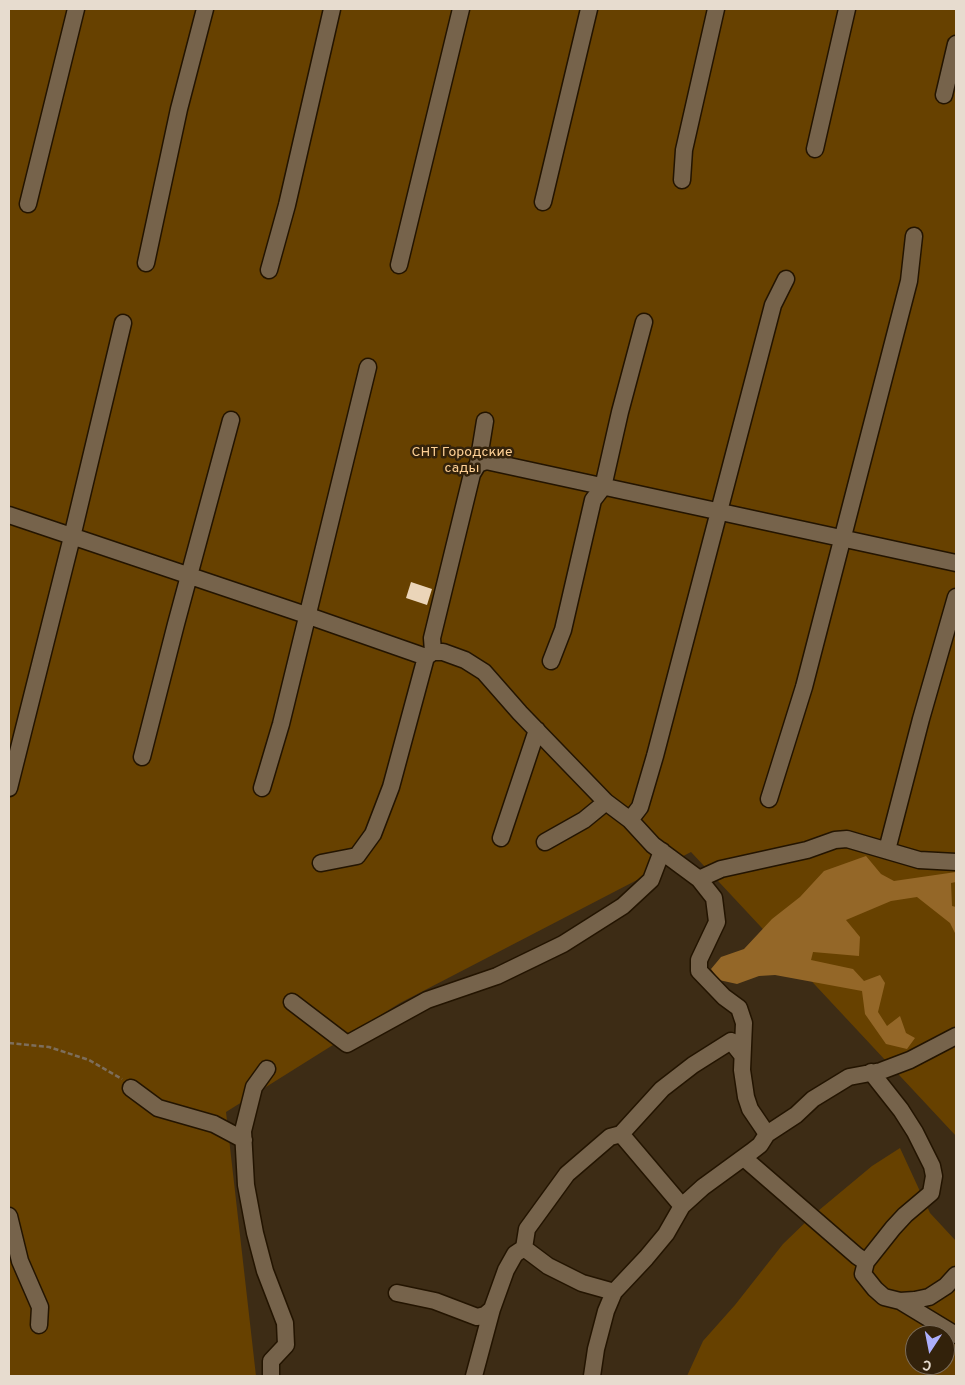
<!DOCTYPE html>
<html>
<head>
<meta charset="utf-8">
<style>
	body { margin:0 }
	#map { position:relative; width:965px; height:1385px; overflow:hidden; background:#3d2c15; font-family:Overpass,sans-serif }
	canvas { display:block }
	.frame { position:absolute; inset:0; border:10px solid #e7dccf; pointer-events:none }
	.north { position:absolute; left:905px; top:1325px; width:50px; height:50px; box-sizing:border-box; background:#33220b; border:1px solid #7b6c59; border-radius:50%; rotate:191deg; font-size:14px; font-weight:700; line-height:20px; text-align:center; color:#e7dccf }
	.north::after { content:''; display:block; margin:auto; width:18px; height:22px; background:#adaffb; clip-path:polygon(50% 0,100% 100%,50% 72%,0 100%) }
</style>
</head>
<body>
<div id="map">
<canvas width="965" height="1385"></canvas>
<div class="frame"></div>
<div class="north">С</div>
</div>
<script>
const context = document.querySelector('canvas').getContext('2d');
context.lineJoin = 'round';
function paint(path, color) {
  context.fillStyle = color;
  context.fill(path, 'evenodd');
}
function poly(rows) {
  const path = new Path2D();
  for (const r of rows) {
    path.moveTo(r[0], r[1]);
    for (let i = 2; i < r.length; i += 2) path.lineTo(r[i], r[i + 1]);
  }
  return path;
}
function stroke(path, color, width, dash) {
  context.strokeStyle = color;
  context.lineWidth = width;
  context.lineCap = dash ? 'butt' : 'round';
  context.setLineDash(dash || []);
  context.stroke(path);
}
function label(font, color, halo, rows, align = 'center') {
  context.font = font + ' Overpass,sans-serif';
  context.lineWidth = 5;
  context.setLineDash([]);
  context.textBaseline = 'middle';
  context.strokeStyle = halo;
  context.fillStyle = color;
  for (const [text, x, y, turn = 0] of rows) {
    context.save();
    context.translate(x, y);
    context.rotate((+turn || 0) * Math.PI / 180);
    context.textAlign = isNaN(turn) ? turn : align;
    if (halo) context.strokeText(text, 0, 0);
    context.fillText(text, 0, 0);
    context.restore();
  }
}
paint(poly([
	[9,9,956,9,956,1136,691,852,400,1003,226,1112,256,1376,9,1376],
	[900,1148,930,1213,956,1241,956,1376,687,1376,703,1341,735,1305,783,1244,812,1216,872,1166],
	[915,1335,945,1335,945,1365,915,1365]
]), '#674100');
paint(poly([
	[866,856,881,874,894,881,956,872,956,882,951,883,952,906,956,907,956,935,950,923,917,897,891,901,846,920,860,937,859,956,813,952,811,960,853,969,864,981,880,975,885,983,878,1012,887,1026,900,1016,906,1033,915,1038,907,1049,886,1044,865,1014,862,991,775,975,759,976,737,984,719,980,711,969,721,957,744,949,772,919,800,897,824,871]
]), '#946728');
paint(poly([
	[411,582,432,589,427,605,406,598]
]), '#ebd5b9');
const minor = poly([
	[944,95,956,44],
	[815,149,847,9],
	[682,180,684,150,716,9],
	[543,202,589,9],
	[28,204,76,9],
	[146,263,179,109,205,9],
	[399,265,461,9],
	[269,270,287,205,332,9],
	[478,464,485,421],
	[9,515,306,615,426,657,433,652,443,652,465,660,484,672,520,713,606,802,630,820,653,845,699,879,714,898,717,922,699,960,699,971,724,997,739,1008,744,1023,742,1070,746,1097,750,1109,767,1134,760,1145,751,1152,703,1187,682,1206,666,1234,646,1258,614,1292,606,1311,596,1349,592,1376],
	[433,652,432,638,472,474,478,464,486,461,956,563],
	[551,661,563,630,593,500,603,487,620,412,644,322],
	[142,757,176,624,231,420],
	[9,788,72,537,123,323],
	[262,788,281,724,368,367],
	[769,799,804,687,909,281,914,236],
	[630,820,640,807,655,756,773,305,786,279],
	[501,838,537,730],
	[545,842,584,820,606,802],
	[887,850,921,719,956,597],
	[321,863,357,856,373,834,391,787,426,657],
	[699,879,721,869,807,850,835,840,847,839,919,860,956,862],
	[292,1002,347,1044,427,1000,497,976,563,944,623,906,651,880,662,851],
	[267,1069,254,1087,243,1131,246,1185,255,1233,265,1271,285,1323,286,1345,271,1361,271,1376],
	[871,1072,901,1110,915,1132,932,1166,934,1176,931,1193,905,1215,893,1228,866,1262,863,1274,875,1289,884,1297,900,1301,915,1300,929,1297,946,1286,956,1275],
	[131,1088,158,1108,214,1124,244,1140],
	[621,1134,682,1206],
	[767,1134,796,1115,813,1099,849,1077,881,1071,910,1060,956,1036],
	[744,1158,857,1256,866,1262],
	[9,1216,20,1261,40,1307,39,1325],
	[524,1248,527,1229,567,1174,610,1137,621,1134,662,1089,693,1065,731,1041,742,1055],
	[397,1293,435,1301,477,1317,485,1315,492,1309,506,1270,515,1254,524,1248,548,1266,582,1283,614,1292],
	[900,1301,956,1335],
	[474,1376,492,1309]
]);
stroke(minor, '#231400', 19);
stroke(poly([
	[9,1043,49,1047,89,1060,122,1079]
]), '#7d6e5b', 2.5, [5, 2.5]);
stroke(minor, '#76634b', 16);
label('14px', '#fed095', '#33220b', [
	["СНТ Городские",462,453],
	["сады",462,469]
]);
</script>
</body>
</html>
